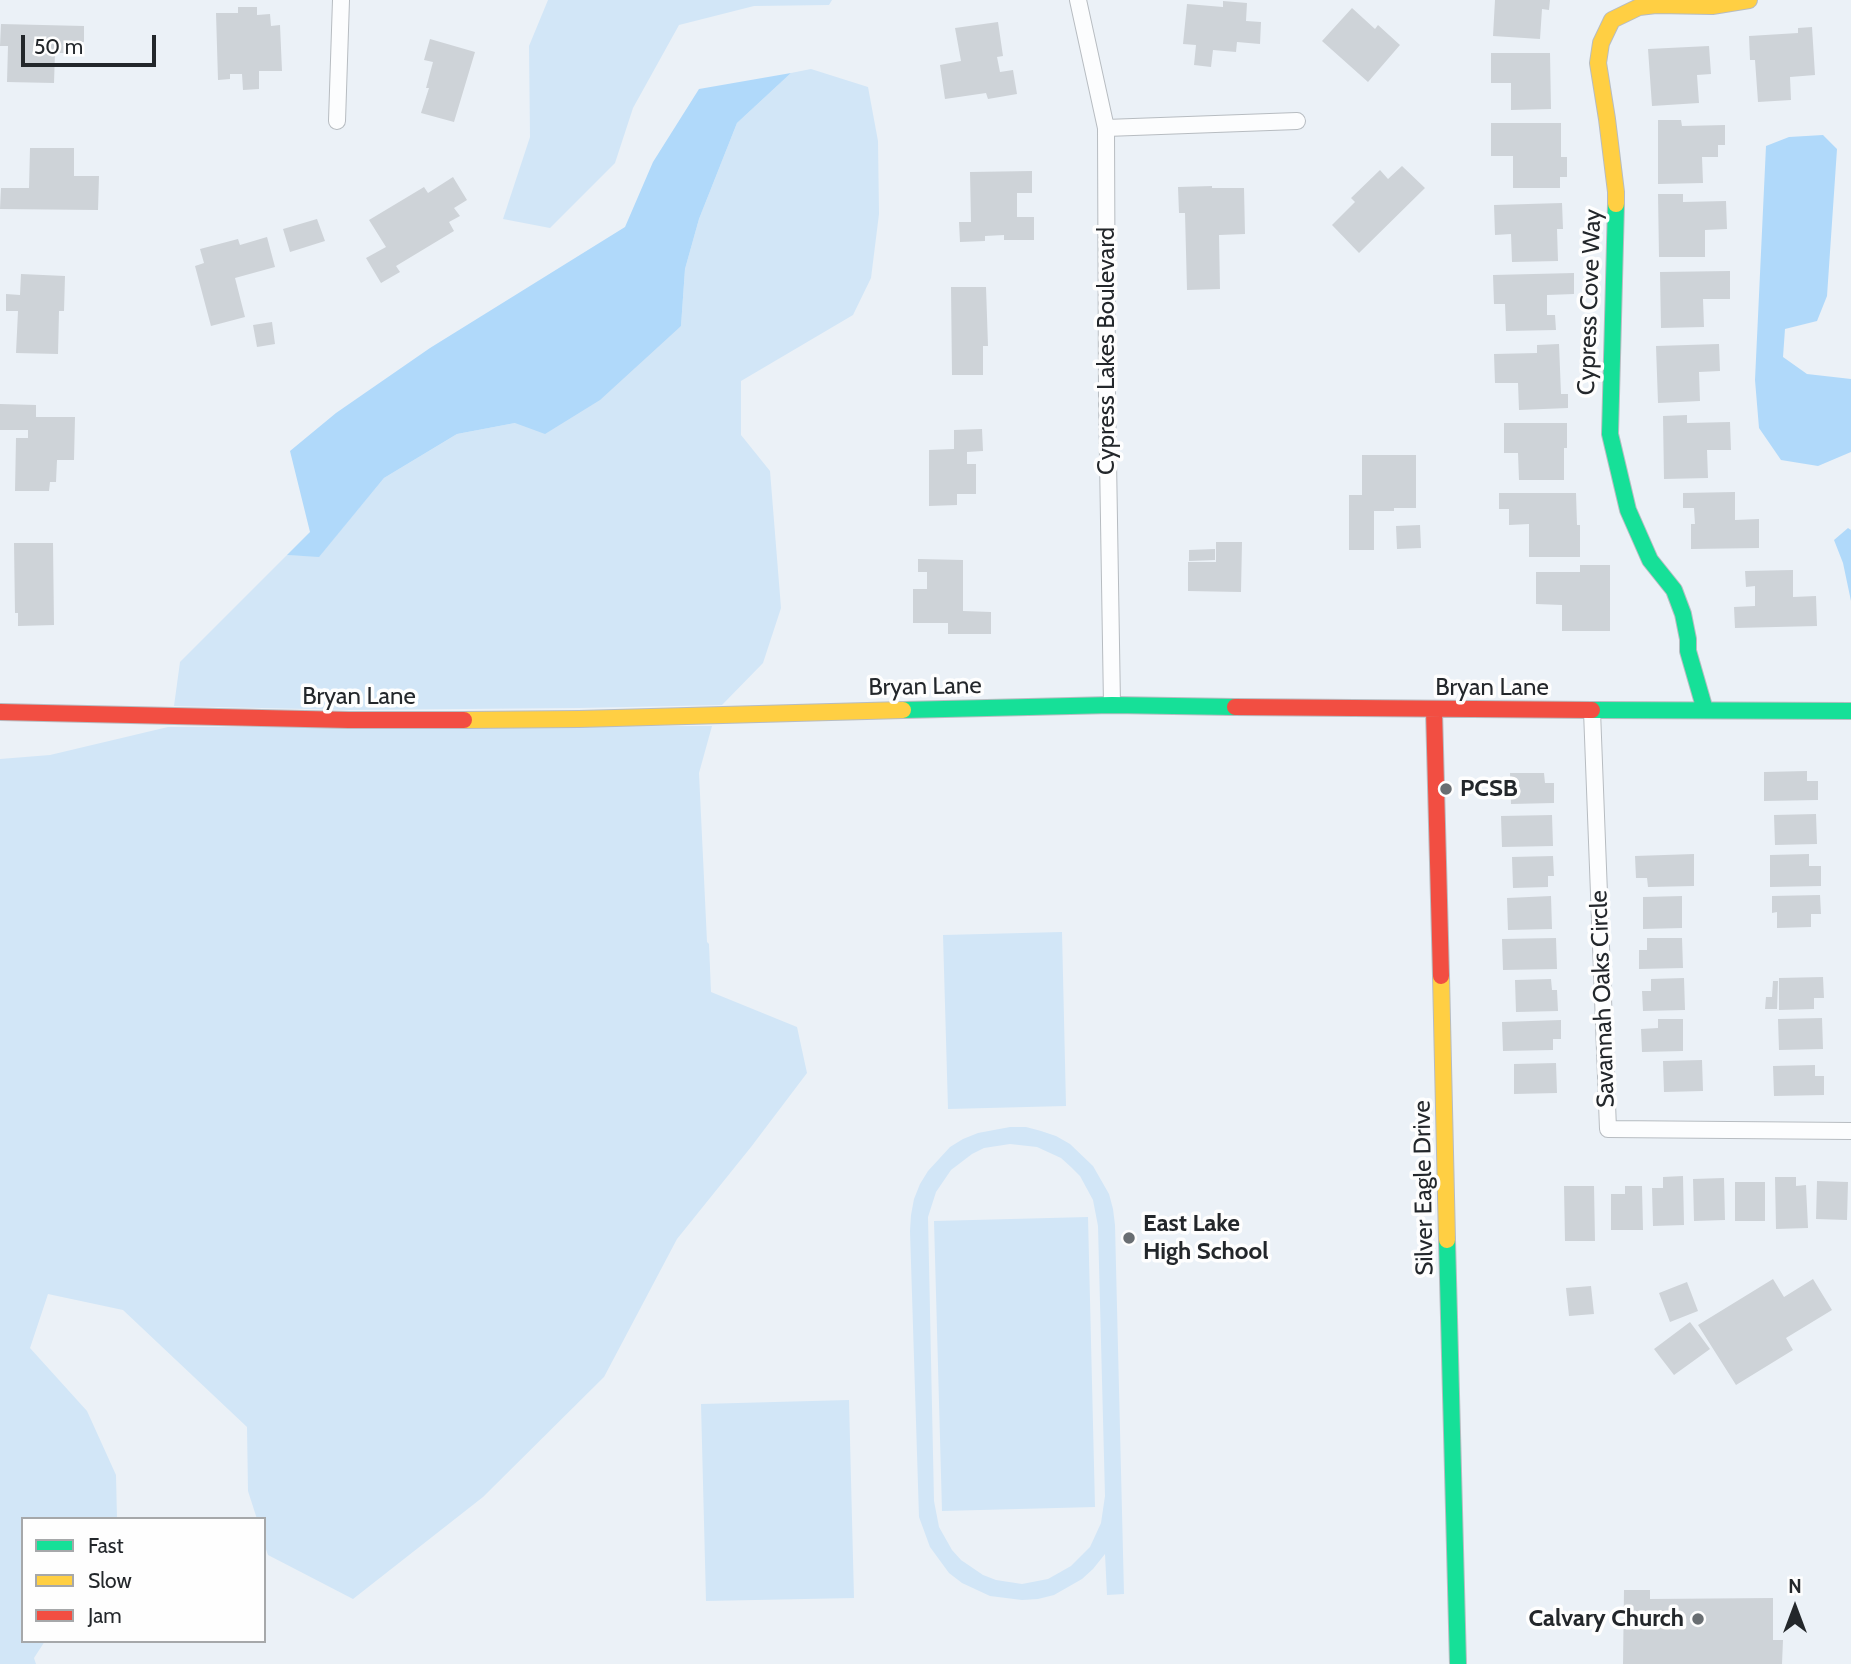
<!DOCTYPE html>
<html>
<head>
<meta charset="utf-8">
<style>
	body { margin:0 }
	#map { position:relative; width:1851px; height:1664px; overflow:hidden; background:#ebf1f7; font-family:Cabin,sans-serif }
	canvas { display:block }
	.legend { position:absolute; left:21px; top:1517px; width:245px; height:126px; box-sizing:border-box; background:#fefefe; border:2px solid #a6a8aa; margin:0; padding:9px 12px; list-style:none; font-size:21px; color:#23272b }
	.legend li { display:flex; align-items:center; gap:14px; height:35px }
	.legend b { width:35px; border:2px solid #a6a8aa }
	.north { position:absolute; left:1760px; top:1573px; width:70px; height:70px; -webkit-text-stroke:5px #fefefe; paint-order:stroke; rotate:0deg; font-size:19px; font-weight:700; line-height:28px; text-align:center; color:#23272b }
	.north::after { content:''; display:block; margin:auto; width:24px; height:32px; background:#23272b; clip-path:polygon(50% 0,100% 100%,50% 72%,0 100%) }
	.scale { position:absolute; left:21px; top:35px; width:135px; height:32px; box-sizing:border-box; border:4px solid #23272b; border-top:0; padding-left:9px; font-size:21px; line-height:24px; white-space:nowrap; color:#23272b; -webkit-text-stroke:5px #fefefe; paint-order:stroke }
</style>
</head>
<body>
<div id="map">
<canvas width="1851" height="1664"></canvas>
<ul class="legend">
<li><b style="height:9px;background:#16e098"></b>Fast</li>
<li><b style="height:9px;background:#ffcf43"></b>Slow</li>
<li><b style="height:9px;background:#f24e42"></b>Jam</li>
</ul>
<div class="north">N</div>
<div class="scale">50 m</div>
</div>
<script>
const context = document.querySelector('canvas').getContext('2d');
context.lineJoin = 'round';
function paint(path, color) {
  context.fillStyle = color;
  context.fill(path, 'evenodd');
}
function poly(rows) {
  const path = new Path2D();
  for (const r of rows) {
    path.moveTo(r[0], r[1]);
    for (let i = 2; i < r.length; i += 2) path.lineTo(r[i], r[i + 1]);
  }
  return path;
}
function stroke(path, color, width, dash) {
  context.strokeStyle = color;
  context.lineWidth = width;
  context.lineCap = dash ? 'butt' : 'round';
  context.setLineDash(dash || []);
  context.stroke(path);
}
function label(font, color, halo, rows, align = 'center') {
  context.font = font + ' Cabin,sans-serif';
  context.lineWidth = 7;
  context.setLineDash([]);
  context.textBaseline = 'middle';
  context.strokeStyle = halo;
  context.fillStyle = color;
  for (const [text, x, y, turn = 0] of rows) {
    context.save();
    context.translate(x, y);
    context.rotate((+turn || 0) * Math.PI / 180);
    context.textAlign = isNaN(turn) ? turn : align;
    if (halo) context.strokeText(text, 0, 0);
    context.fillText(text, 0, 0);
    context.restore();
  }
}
paint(poly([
	[548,0,832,0,829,5,754,6,679,25,633,108,615,163,550,228,503,219,530,137,529,46],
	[811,69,868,87,878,141,879,214,871,278,853,315,741,381,741,435,770,471,781,608,763,663,722,705,579,708,349,710,174,706,180,662,287,555,319,556,384,478,457,434,515,423,681,326,685,269,699,219,737,123,791,73],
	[712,726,699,773,707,942,709,944,711,992,797,1027,807,1073,751,1147,677,1239,604,1377,483,1497,353,1599,268,1555,264,1543,264,1519,257,1519,248,1491,247,1427,123,1310,48,1294,30,1348,87,1411,116,1475,117,1519,23,1519,23,1641,45,1641,34,1658,36,1664,0,1664,0,759,50,755,168,727],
	[1062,932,1066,1106,948,1109,943,935],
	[1010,1127,1026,1127,1041,1131,1056,1136,1070,1144,1093,1166,1109,1194,1113,1209,1115,1225,1124,1594,1107,1595,1105,1554,1093,1569,1082,1579,1054,1595,1038,1599,1022,1600,990,1596,962,1583,949,1573,930,1547,919,1517,910,1231,911,1215,914,1199,920,1184,928,1171,950,1147,963,1139,978,1133],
	[1010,1144,1037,1147,1061,1158,1071,1167,1080,1176,1093,1200,1098,1226,1105,1496,1101,1523,1090,1547,1071,1566,1048,1579,1022,1584,996,1580,983,1575,961,1560,952,1550,939,1527,934,1501,928,1217,936,1192,951,1170,972,1154,984,1148],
	[1088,1217,1095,1507,942,1511,934,1221],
	[849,1400,854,1598,706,1601,701,1404]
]), '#d2e6f7');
paint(poly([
	[791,73,737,123,699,219,685,269,681,326,600,400,545,434,515,423,457,434,384,478,319,557,287,555,310,532,290,451,336,413,430,348,625,227,653,162,699,89],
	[1823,135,1837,149,1827,296,1817,321,1785,329,1783,357,1807,374,1851,379,1851,452,1818,466,1781,460,1759,428,1755,380,1766,146,1789,137],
	[1848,528,1851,530,1851,601,1843,563,1834,540]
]), '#b0d9fa');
paint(poly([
	[1495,0,1550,0,1549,10,1542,9,1540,39,1493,36],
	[1223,1,1247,3,1246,21,1261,22,1260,44,1237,42,1236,52,1213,50,1211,67,1194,65,1196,45,1183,44,1187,4,1223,7],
	[238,7,257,7,257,15,270,14,271,26,280,25,282,71,259,71,259,89,243,90,242,74,230,74,230,79,218,80,216,13,238,13],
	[1352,8,1375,29,1378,25,1400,45,1368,82,1322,41],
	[998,22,1003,56,997,57,1000,72,1013,70,1017,94,988,99,986,93,945,99,940,65,961,61,955,28],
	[1,24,84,26,84,42,69,42,69,53,55,53,54,83,7,82,8,46,0,46],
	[1812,27,1815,75,1790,77,1791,100,1758,102,1755,60,1750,60,1749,36,1798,33,1798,28],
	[430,39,475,52,454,122,421,113,429,88,426,88,433,62,424,60],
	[1709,46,1711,74,1697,75,1699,103,1652,106,1648,49],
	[1491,53,1550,53,1551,109,1511,110,1511,83,1491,83],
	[1658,120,1681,120,1682,126,1725,125,1725,145,1718,145,1718,157,1702,157,1703,183,1658,184],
	[1491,123,1561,123,1561,157,1567,157,1567,177,1560,177,1560,188,1513,188,1513,156,1491,156],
	[30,148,74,148,74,176,99,176,98,210,0,209,1,188,29,188],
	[1402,166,1425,188,1359,253,1332,225,1355,202,1351,198,1380,170,1388,179],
	[1032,171,1032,193,1017,193,1017,217,1034,217,1034,240,1004,240,1004,235,985,236,985,241,960,242,959,222,971,222,970,172],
	[453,177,467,200,454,208,460,216,449,222,454,231,396,266,400,272,381,283,366,258,386,247,369,220,424,187,428,193],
	[1212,186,1212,188,1244,188,1245,234,1219,235,1220,289,1187,290,1185,213,1179,213,1178,187],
	[1658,194,1683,194,1683,202,1726,201,1727,229,1705,230,1705,257,1659,257],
	[1562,203,1563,229,1557,229,1558,261,1512,262,1511,234,1495,235,1494,205],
	[317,219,325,241,290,252,283,229],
	[267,237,275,267,235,278,245,317,211,326,195,266,204,263,200,249,238,239,240,245],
	[1730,271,1730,299,1703,299,1704,327,1661,328,1660,272],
	[1574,273,1574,294,1547,295,1547,315,1555,315,1556,330,1506,331,1505,304,1494,304,1493,275],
	[21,274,65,276,64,311,59,311,58,354,16,353,18,311,6,311,6,294,20,295],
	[951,287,986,287,988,346,983,346,983,375,952,375],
	[272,322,275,344,257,347,253,325],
	[1559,344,1561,394,1568,394,1568,408,1519,410,1518,383,1495,383,1494,354,1537,353,1537,345],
	[1719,344,1720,371,1699,372,1700,401,1658,403,1656,346],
	[0,404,36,405,36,417,75,417,74,460,57,460,56,482,50,482,49,491,15,491,16,438,28,438,28,430,0,430],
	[1687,415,1687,423,1730,422,1731,450,1707,450,1708,478,1664,479,1663,416],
	[1504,423,1567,423,1567,448,1564,448,1564,480,1519,480,1518,453,1504,453],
	[982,429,983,451,967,452,967,464,976,464,976,494,957,494,957,505,929,506,929,450,954,449,954,430],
	[1362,455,1416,455,1416,508,1394,508,1394,511,1374,511,1374,550,1349,550,1349,495,1362,495],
	[1735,492,1735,520,1759,519,1759,548,1691,549,1691,524,1695,524,1694,508,1683,508,1683,493],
	[1499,493,1576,493,1577,525,1580,525,1580,557,1529,557,1529,524,1509,525,1509,509,1499,509],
	[1420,525,1421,548,1397,549,1396,526],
	[1216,542,1242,542,1241,592,1188,591,1188,562,1216,562],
	[14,543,53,543,54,625,18,626,18,613,15,613],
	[1215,549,1215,560,1189,561,1189,550],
	[918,559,963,560,963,611,991,612,991,634,948,634,948,623,913,623,913,589,927,589,927,572,918,572],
	[1580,565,1610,565,1610,631,1562,631,1562,605,1536,604,1536,572,1580,572],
	[1793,570,1793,597,1816,596,1817,626,1735,628,1734,607,1755,606,1755,586,1746,587,1745,571],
	[1807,771,1807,781,1818,781,1818,800,1764,801,1764,772],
	[1510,773,1544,773,1545,783,1554,783,1554,803,1511,804],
	[1816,814,1817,844,1775,845,1774,815],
	[1552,815,1553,846,1502,847,1501,816],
	[1694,854,1694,886,1648,887,1647,878,1636,878,1635,856],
	[1809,854,1809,866,1821,866,1821,886,1770,887,1770,855],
	[1553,856,1554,876,1548,876,1548,887,1513,888,1512,857],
	[1820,895,1821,914,1811,914,1811,927,1777,928,1777,912,1772,913,1772,896],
	[1551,896,1552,929,1508,930,1507,898],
	[1682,896,1682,928,1643,929,1643,897],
	[1556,938,1557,969,1503,970,1502,939],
	[1647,938,1682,938,1683,968,1639,969,1639,950,1647,950],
	[1823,977,1824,998,1814,998,1814,1009,1779,1010,1779,978],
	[1684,978,1685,1010,1643,1011,1642,991,1651,991,1651,979],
	[1551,979,1552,990,1557,990,1558,1011,1516,1012,1515,980],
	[1773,981,1778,981,1777,1009,1765,1009,1766,997,1772,997],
	[1822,1018,1823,1049,1779,1050,1778,1019],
	[1658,1019,1683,1019,1683,1051,1642,1052,1641,1029,1658,1028],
	[1561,1020,1561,1039,1553,1039,1553,1050,1503,1051,1502,1022],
	[1702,1060,1703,1091,1664,1092,1663,1061],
	[1556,1063,1557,1093,1514,1094,1514,1064],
	[1815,1065,1815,1076,1824,1076,1824,1095,1774,1096,1773,1066],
	[1683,1176,1684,1225,1653,1226,1652,1188,1663,1188,1663,1177],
	[1775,1177,1796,1177,1796,1186,1806,1185,1808,1228,1776,1229],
	[1724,1178,1725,1220,1694,1221,1693,1179],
	[1817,1181,1848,1182,1847,1220,1816,1219],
	[1735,1182,1765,1182,1765,1221,1735,1221],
	[1564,1186,1594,1186,1595,1241,1565,1241],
	[1625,1186,1642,1186,1643,1230,1611,1230,1611,1194,1625,1194],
	[1773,1279,1784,1297,1813,1279,1832,1310,1786,1338,1793,1350,1736,1385,1698,1325],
	[1687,1282,1698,1311,1670,1322,1659,1293],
	[1591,1286,1594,1314,1569,1316,1566,1288],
	[1690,1322,1710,1349,1674,1375,1654,1349],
	[1624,1590,1650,1590,1650,1599,1773,1598,1773,1640,1783,1640,1782,1664,1623,1664]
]), '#ced3d8');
const street = poly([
	[1078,0,1106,128,1107,398,1112,705],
	[337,121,341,0],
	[1106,128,1297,121],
	[1592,711,1608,1129,1851,1131]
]);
const fast = poly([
	[1616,204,1610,434,1628,510,1650,560,1674,590,1683,614,1688,639,1688,651,1705,710],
	[903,710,1112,705,1235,707],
	[1592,710,1851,711],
	[1447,1240,1458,1664]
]);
const slow = poly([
	[1616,204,1616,192,1607,119,1598,63,1601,43,1612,20,1639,7,1656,5,1712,6,1749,0],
	[464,720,579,719,903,710],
	[1441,976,1447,1240]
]);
const jam = poly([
	[1235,707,1592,710],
	[1434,710,1441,976],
	[0,712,349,720,464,720]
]);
stroke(street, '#b7bcc1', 18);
stroke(fast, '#b7bcc1', 18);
stroke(slow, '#b7bcc1', 18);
stroke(jam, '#b7bcc1', 18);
stroke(street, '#fcfdfe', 16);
stroke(fast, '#16e098', 16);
stroke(slow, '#ffcf43', 16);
stroke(jam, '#f24e42', 16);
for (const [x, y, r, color] of [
	[1446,789,7,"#696e72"],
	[1129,1238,7,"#696e72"],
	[1698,1619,7,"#696e72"]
]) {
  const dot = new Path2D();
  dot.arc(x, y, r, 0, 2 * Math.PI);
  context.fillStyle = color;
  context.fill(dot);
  stroke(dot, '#fefefe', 2.5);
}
label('24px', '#23272b', '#fefefe', [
	["Cypress Cove Way",1590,302,-88],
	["Cypress Lakes Boulevard",1107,351,-90],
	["Bryan Lane",925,687,-1],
	["Bryan Lane",1492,688],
	["Bryan Lane",359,697],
	["Savannah Oaks Circle",1603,999,-92],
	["Silver Eagle Drive",1424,1188,-91]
]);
label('bold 24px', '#23272b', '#fefefe', [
	["PCSB",1460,789],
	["East Lake",1143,1224],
	["High School",1143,1252],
	["Calvary Church",1684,1619,"right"]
], 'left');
</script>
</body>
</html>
